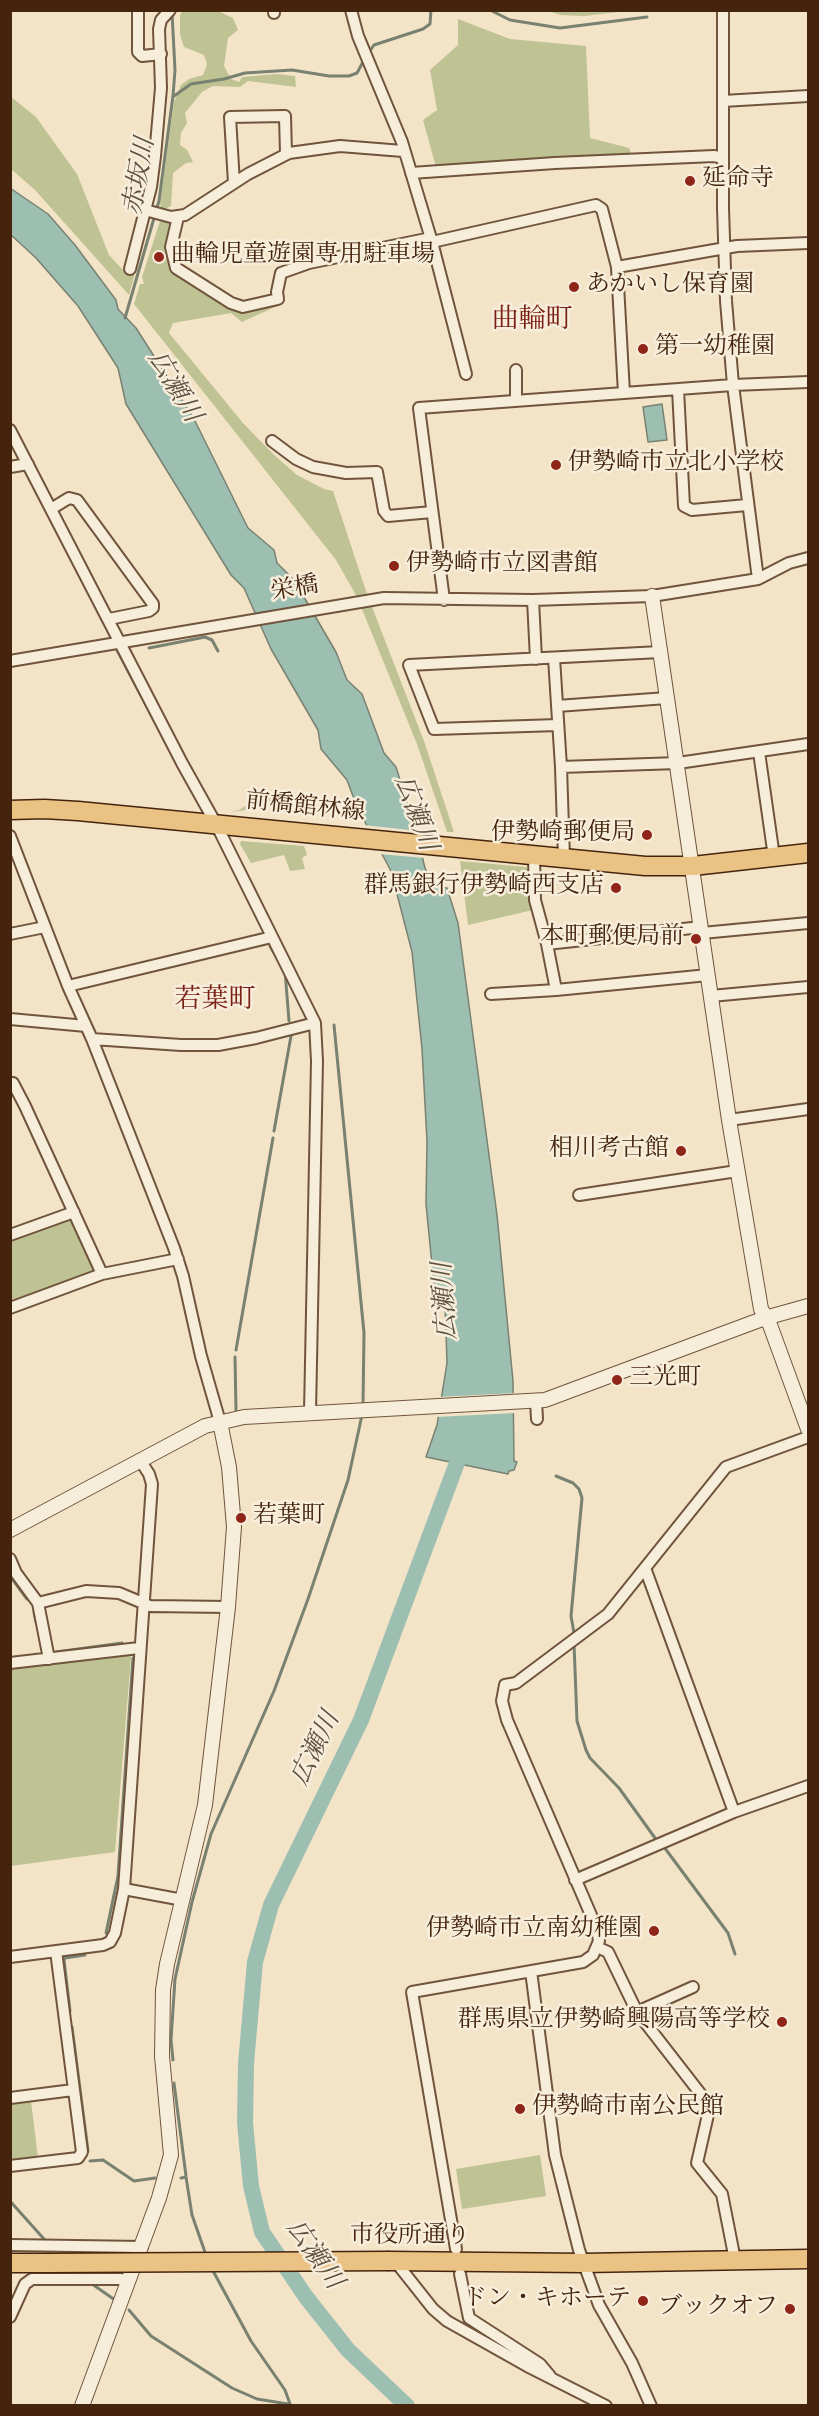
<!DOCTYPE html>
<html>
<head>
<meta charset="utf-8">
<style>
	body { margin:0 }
	#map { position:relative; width:819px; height:2416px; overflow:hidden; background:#f3e4c8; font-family:"Sorts Mill Goudy",serif }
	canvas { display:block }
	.frame { position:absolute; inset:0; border:12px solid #44240d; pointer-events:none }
</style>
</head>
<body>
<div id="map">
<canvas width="819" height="2416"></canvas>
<div class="frame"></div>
</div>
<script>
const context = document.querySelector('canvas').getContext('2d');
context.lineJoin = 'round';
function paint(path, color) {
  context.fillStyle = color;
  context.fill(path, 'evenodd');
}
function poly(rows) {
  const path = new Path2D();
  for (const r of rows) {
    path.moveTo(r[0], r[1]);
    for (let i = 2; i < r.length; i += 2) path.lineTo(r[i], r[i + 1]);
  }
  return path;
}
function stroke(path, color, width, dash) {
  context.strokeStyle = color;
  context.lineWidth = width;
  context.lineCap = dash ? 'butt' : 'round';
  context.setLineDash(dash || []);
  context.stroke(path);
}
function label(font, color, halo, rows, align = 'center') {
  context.font = font + ' "Sorts Mill Goudy","Noto Serif JP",serif';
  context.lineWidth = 5;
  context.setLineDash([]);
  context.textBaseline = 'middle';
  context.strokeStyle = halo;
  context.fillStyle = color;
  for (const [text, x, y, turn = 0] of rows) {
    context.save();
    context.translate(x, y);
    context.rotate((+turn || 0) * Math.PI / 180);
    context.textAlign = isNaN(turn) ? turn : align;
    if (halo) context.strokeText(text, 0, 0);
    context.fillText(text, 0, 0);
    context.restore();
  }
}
paint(poly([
	[182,11,218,11,233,18,238,30,228,38,224,66,231,79,239,82,242,77,276,74,295,76,296,87,248,81,240,87,213,86,202,92,185,113,187,123,181,133,180,145,187,150,193,162,186,163,173,173,171,206,163,210,160,205,174,102,181,85,189,79,203,75,207,64,204,55,184,47,180,35,180,16],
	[548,11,628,11,584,16,561,15],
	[458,19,510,39,586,46,590,138,629,148,632,156,436,167,423,120,437,110,430,70,458,45],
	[10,96,36,117,77,174,109,255,122,269,135,273,129,295,35,190,11,169],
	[160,221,174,224,177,274,234,310,241,312,261,309,275,304,277,306,242,322,231,313,173,323,169,333,243,423,273,454,297,475,324,489,333,491,367,594,424,741,454,832,447,832,417,744,357,597,336,560,134,304,140,284,144,284,142,277],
	[267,792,273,793,282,802,283,807,279,812,277,811,281,806,267,800,255,803,258,809,230,812,239,810],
	[241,841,304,846,307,855,302,858,305,869,290,871,284,855,251,863,240,844],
	[460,861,526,867,530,870,529,895,533,910,468,925],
	[68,1219,74,1221,96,1268,93,1272,17,1301,12,1300,10,1241],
	[128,1654,131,1657,115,1852,11,1866,10,1669],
	[31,2101,38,2158,11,2161,10,2103],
	[540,2155,546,2196,462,2209,456,2169]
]), '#bfc393');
const water = poly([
	[10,188,48,214,75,245,116,300,118,309,136,328,193,417,248,528,274,550,277,563,294,580,336,652,347,680,362,694,384,753,396,767,414,824,425,868,433,886,447,888,458,923,497,1215,513,1381,514,1461,517,1462,514,1470,509,1471,508,1474,426,1457,437,1425,447,1363,445,1304,437,1299,433,1275,426,1204,427,1141,422,1049,412,952,391,871,357,807,347,780,321,749,318,730,271,649,244,588,231,575,126,404,118,368,78,306,36,258,11,235,10,188],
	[662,404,667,440,648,442,643,407,662,404]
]);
paint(water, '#9cbfb2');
stroke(water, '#798170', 1.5);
paint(poly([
	[363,825,419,831,425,858,379,854],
	[516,1393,516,1413,435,1417,437,1397]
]), '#f3e4c8');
stroke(poly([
	[490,10,510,20,560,28,647,17],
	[369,52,374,45,423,29,430,24,431,10],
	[174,96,191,84,224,79,245,73,292,70,329,76,349,76,357,73,364,60],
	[125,318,159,201,173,96,175,70,172,12],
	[149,648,205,637,212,640,218,651],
	[117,650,175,760],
	[270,946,278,960],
	[285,971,289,1021],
	[334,1025,364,1333,363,1405],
	[274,1131,291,1036],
	[236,1350,273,1138],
	[235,1357,236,1410],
	[556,1476,573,1483,579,1489,582,1498,571,1616,574,1633],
	[10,1576,27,1599],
	[34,1612,36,1622],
	[574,1644,577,1721,586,1750,590,1758,619,1788,655,1838],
	[56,1652,122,1643],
	[664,1847,728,1933,735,1954],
	[106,1933,118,1876,133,1658],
	[70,2011,64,1960,65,1958,85,1955],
	[72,2027,88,2151],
	[173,2060,171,2040,175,1979,192,1902,211,1834,274,1691,308,1599,348,1480,362,1415],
	[174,2083,186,2176],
	[90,2161,103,2160,134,2181,155,2178],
	[181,2178,186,2177,192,2215,206,2255],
	[10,2201,44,2239],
	[212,2269,251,2341,285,2390,290,2404],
	[92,2284,115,2300],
	[129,2310,151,2336,232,2388,257,2399,288,2404]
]), '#798170', 3);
stroke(poly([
	[407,2406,348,2350,306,2297,262,2232,251,2186,245,2123,246,2063,255,1962,271,1905,361,1720,464,1444]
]), '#9cbfb2', 16);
const minor = poly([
	[138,10,138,52,142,56,161,54],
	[274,10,274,13],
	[351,10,358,36,402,142,432,242,466,374],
	[723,10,723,208,726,301,733,385,758,579],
	[723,101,808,96],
	[411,173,555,163,714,156,723,158],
	[234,183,230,117,285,116,286,154],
	[145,210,171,217,185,215,248,174,289,153,340,146,403,151],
	[178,217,171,247,176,268,231,303,243,307,278,299,277,292,281,273,309,263,431,238],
	[432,242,596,205,602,209,617,267,624,393],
	[617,267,737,246,808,243],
	[130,269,151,187,155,156,161,88,159,29,161,20,170,10],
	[516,370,516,401],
	[678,389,684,506,692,510,747,505],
	[10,430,182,763,216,824,315,1023,317,1061,310,1412],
	[272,441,296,459,313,467,346,473,377,472,384,511,388,516,432,512],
	[10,467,28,464],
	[51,509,69,498,77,500,153,604,153,608,149,611,109,619],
	[444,600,419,408,733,385,808,382],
	[533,600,536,659],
	[554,658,561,767,564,858],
	[10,661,384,598,533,600,652,596,758,579,789,563,808,558],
	[557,706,667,698],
	[558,725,434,729,409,665,660,652],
	[759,752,774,857],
	[561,767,678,763,808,744],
	[10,836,68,986,92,1039,174,1248,183,1276,201,1356,220,1422],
	[534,856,535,900,547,944,556,990],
	[702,933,808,923],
	[10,934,45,927],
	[547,944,701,927],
	[68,986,272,937],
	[491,994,556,990,708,975],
	[711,996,808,987],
	[10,1019,86,1026],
	[92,1039,181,1045,218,1045,256,1038,315,1023],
	[10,1083,13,1083,25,1106,102,1274],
	[729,1120,808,1109],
	[579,1195,737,1171],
	[10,1235,74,1212],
	[10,1308,102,1274,178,1259],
	[536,1401,537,1419],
	[10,1559,16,1573,38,1603,49,1659],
	[645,1568,734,1812],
	[38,1603,86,1591,119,1593,150,1606,228,1607],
	[10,1663,139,1648],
	[575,1880,734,1812,808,1786],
	[124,1889,183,1900],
	[597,1947,608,1952,637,2012,710,2106,697,2163,722,2194,735,2260],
	[10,1957,103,1945,110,1942,115,1933,124,1889,152,1484,149,1474,140,1460],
	[531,1971,555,2155,579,2250,599,2305,632,2363,651,2406],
	[637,2012,693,1987],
	[10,2098,73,2090],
	[10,2166,78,2158,82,2152,56,1951],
	[10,2245,142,2247],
	[456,2249,412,1992,583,1962,593,1955,599,1941,597,1929,507,1720,502,1701,505,1685,516,1683,608,1614,726,1467,808,1437],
	[395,2261,433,2309,447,2321,527,2366,606,2406],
	[460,2274,469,2318,540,2364,550,2376],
	[10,2317,25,2284,32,2279,120,2279,129,2281]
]);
const tertiary = poly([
	[652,596,729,1120,761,1309,770,1325,808,1429],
	[10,1530,205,1426,244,1417,545,1400,765,1318,808,1306],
	[82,2406,159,2198,171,2155,162,2056,163,1990,167,1964,205,1805,228,1607,234,1527,229,1467,220,1422]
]);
const primary = poly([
	[10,810,44,809,78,811,645,866,693,866,808,853],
	[389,2261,583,2263,808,2259],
	[10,2263,47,2263]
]);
stroke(minor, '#70543c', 14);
stroke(tertiary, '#70543c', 16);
stroke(primary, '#44240d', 21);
stroke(minor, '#f7eddb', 10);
stroke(tertiary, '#f7eddb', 14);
stroke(primary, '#eac284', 18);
const primaryBridge = poly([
	[47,2263,389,2261]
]);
stroke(primaryBridge, '#44240d', 21, []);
stroke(primaryBridge, '#eac284', 18);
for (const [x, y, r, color] of [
	[690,181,6,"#8f2418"],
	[159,257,6,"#8f2418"],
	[574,287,6,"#8f2418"],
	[643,349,6,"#8f2418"],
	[556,465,6,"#8f2418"],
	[394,566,6,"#8f2418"],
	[647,835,6,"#8f2418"],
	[616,888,6,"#8f2418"],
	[696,939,6,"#8f2418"],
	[681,1151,6,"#8f2418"],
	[617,1380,6,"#8f2418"],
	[241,1518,6,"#8f2418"],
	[654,1931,6,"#8f2418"],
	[782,2022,6,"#8f2418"],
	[520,2109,6,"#8f2418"],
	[643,2301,6,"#8f2418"],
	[790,2309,6,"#8f2418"]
]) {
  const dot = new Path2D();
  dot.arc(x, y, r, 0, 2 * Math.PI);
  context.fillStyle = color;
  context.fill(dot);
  stroke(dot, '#f7eddb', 2);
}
label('24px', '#44240d', '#f7eddb', [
	["延命寺",702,181],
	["曲輪児童遊園専用駐車場",171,257],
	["あかいし保育園",586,287],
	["第一幼稚園",655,349],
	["伊勢崎市立北小学校",568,465],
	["伊勢崎市立図書館",406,566],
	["伊勢崎郵便局",635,835,"right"],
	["群馬銀行伊勢崎西支店",604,888,"right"],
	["本町郵便局前",684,939,"right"],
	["相川考古館",669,1151,"right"],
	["三光町",629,1380],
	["若葉町",253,1518],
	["伊勢崎市立南幼稚園",642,1931,"right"],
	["群馬県立伊勢崎興陽高等学校",770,2022,"right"],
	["伊勢崎市南公民館",532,2109],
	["ドン・キホーテ",631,2301,"right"],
	["ブックオフ",778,2309,"right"]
], 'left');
label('24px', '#44240d', '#f7eddb', [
	["栄橋",295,591,-10],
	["前橋館林線",305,809,6],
	["市役所通り",410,2238]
]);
label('italic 26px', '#5e523f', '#f7eddb', [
	["赤坂川",142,177,-80],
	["広瀬川",172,388,59],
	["広瀬川",413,814,70],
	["広瀬川",448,1301,-94],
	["広瀬川",318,1750,-64],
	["広瀬川",312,2256,55]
]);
label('27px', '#7a1f14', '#f7eddb', [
	["曲輪町",532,322],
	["若葉町",215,1002]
]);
</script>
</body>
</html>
